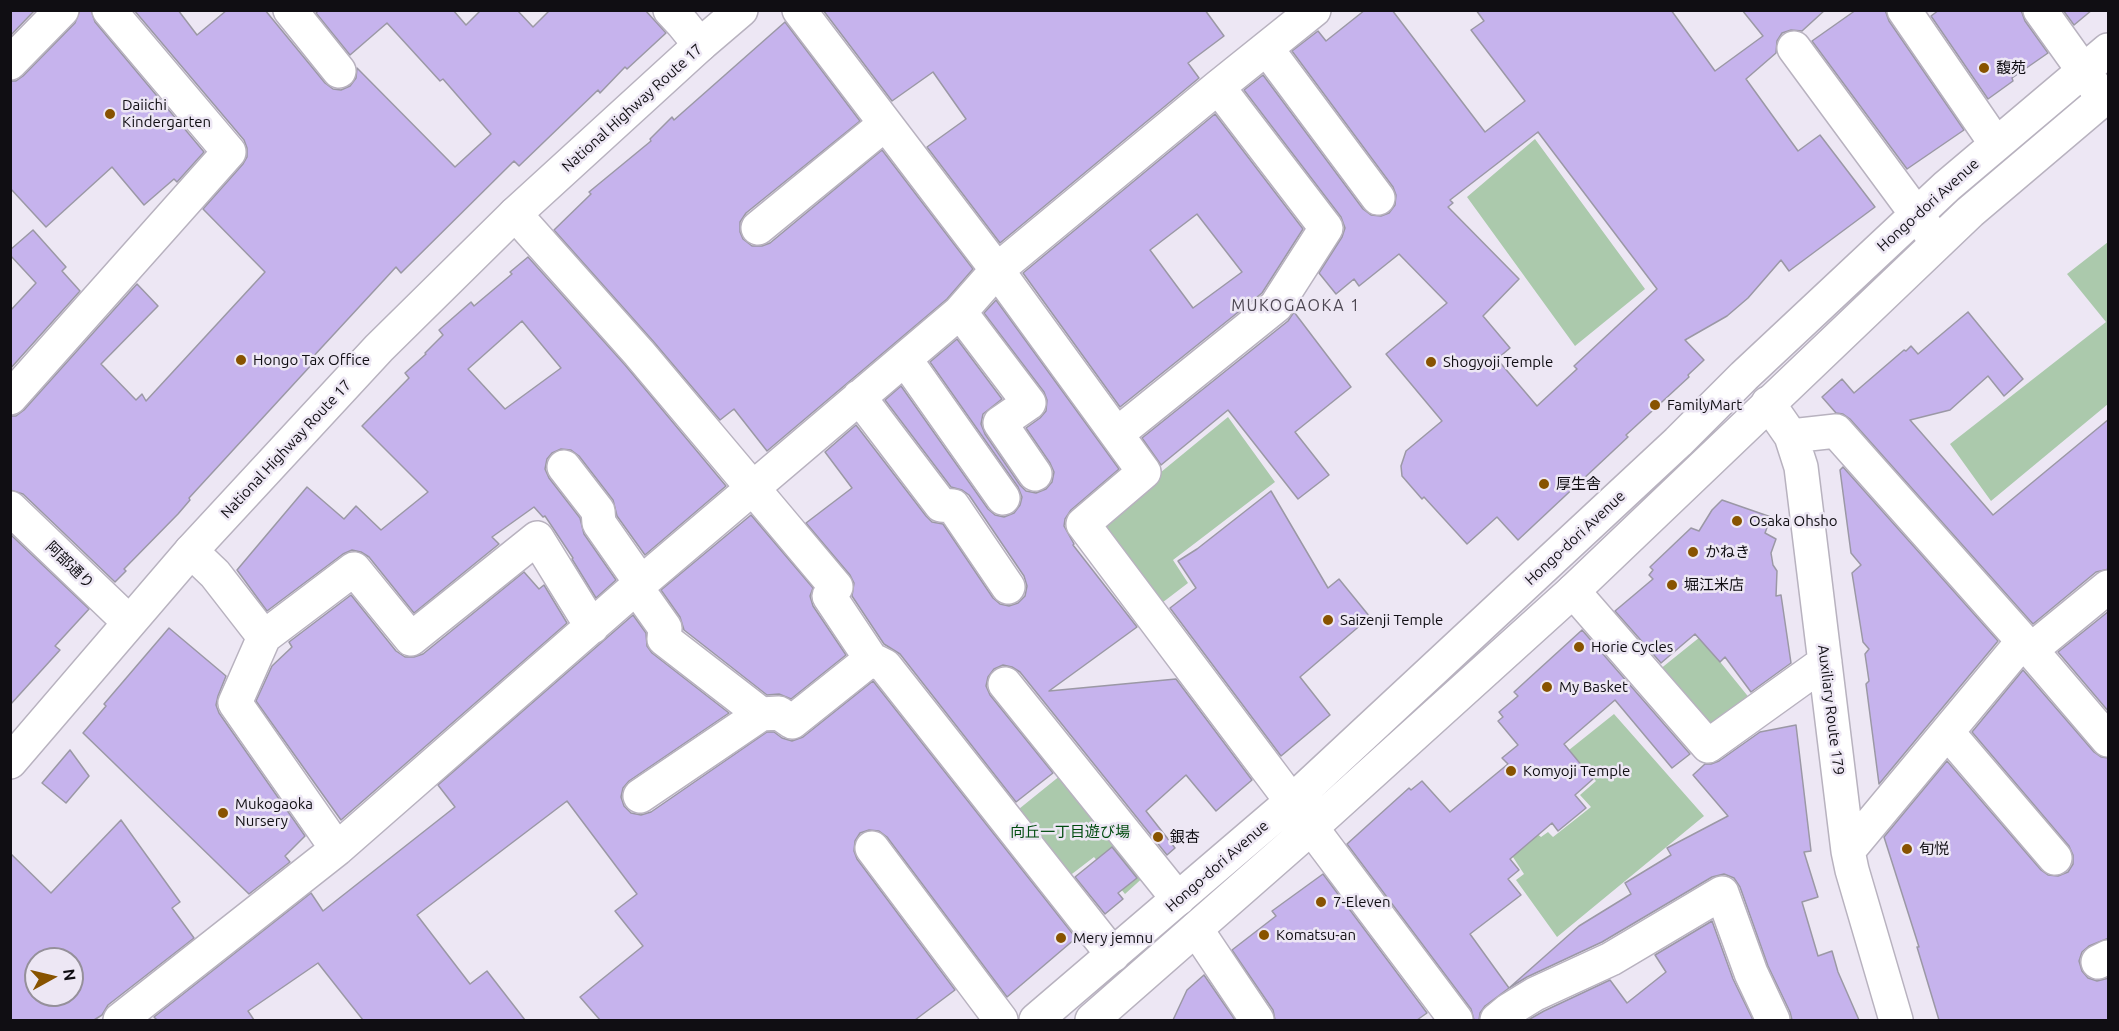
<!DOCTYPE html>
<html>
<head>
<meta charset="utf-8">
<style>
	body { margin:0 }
	#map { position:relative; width:2119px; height:1031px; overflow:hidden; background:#ede7f4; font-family:Ubuntu,sans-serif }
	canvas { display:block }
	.frame { position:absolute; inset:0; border:12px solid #100e13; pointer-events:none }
	.north { position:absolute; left:24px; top:947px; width:60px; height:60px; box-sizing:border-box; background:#ede7f4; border:2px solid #95909a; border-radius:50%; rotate:82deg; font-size:16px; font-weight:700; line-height:24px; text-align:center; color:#100e13 }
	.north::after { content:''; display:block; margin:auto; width:21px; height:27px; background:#885300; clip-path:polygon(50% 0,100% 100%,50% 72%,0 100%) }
</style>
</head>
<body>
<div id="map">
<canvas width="2119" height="1031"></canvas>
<div class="frame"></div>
<div class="north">N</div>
</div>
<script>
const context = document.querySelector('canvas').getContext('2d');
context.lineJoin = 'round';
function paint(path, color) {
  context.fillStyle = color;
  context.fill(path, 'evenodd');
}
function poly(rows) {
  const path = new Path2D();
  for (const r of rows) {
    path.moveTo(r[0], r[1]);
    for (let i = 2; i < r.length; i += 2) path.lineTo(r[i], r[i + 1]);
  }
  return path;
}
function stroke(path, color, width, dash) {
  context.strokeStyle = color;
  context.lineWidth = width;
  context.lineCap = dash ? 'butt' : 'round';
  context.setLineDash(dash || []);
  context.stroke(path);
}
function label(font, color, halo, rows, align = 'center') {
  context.font = font + ' Ubuntu,"Noto Sans JP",sans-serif';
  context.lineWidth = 5;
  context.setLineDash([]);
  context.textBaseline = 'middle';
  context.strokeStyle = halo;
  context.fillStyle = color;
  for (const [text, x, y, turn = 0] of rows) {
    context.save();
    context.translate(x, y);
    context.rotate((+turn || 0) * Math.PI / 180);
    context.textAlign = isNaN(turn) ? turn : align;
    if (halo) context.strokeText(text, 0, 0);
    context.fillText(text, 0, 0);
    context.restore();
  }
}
paint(poly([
	[1535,139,1645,289,1575,346,1467,197],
	[2108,242,2108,404,1991,501,1950,444,2106,322,2067,274],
	[1228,417,1275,482,1173,560,1188,583,1154,609,1093,528],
	[1700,637,1755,705,1718,733,1654,674],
	[1614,714,1704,816,1557,937,1516,880,1524,874,1511,854,1536,833,1541,837,1548,832,1553,837,1591,807,1580,795,1596,781,1569,750],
	[1061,775,1147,874,1125,894,1094,857,1068,877,1014,813]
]), '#abc9ac');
const building = poly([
	[10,10,35,10,10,36,10,10],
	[80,10,91,10,95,22,204,152,177,182,174,179,144,205,112,167,46,227,10,188,10,81,16,81,23,76,75,23,80,10],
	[134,10,178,10,197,35,227,10,265,10,325,83,333,89,341,90,350,86,356,78,357,68,455,167,491,134,443,79,440,81,387,23,350,55,316,13,319,10,453,10,466,25,481,10,517,10,533,27,550,10,645,10,666,33,627,69,625,67,600,93,598,90,519,166,514,161,401,273,396,267,311,359,314,362,189,498,190,500,178,514,124,569,126,571,115,582,23,494,10,490,10,416,16,416,24,410,137,284,158,306,101,364,136,400,142,394,146,401,265,272,203,209,243,164,247,157,247,148,244,140,134,10],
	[823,10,1205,10,1224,36,1188,63,1199,78,1000,243,927,147,966,119,933,72,892,101,823,10],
	[1365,10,1392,10,1485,132,1525,101,1471,30,1484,21,1476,10,1671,10,1715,71,1763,36,1742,10,1825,10,1802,31,1791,30,1782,33,1777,41,1776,53,1746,79,1798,151,1820,135,1875,207,1789,271,1781,260,1748,298,1727,316,1685,340,1704,360,1688,375,1689,377,1626,435,1628,437,1518,540,1497,517,1467,544,1424,497,1422,499,1402,476,1401,466,1406,451,1442,421,1386,354,1447,303,1399,254,1359,286,1354,279,1336,294,1319,273,1342,237,1345,228,1341,217,1244,90,1263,75,1363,209,1371,215,1381,216,1389,213,1395,205,1396,195,1393,187,1292,51,1318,31,1326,41,1365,10],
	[1538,132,1657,289,1574,366,1577,369,1537,406,1497,359,1510,348,1483,316,1519,279,1448,207,1453,203,1450,200,1538,132],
	[1856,10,1885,10,1889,21,1964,130,1907,169,1812,41,1856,10],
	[1939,10,2021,10,2025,21,2048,53,2012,78,2013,81,1988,99,1931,16,1939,10],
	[2063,10,2092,10,2074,25,2063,10],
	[785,22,860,121,746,213,740,222,740,232,743,239,752,246,762,246,770,243,882,150,973,269,947,299,767,451,734,409,720,420,653,341,554,230,591,194,589,192,651,141,650,139,672,117,674,120,785,22],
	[1215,114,1303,229,1262,293,1120,407,1023,273,1215,114],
	[1197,214,1242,272,1193,308,1150,250,1197,214],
	[33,230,66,267,62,271,80,291,10,369,10,311,36,283,10,255,10,250,33,230],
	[528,257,625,365,726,486,645,555,617,516,613,500,579,456,571,450,561,449,552,453,547,459,545,469,549,478,580,518,584,534,616,580,596,598,572,559,573,558,545,516,543,517,534,507,492,537,499,544,414,613,369,557,361,552,352,550,343,554,267,611,237,570,307,487,344,519,356,506,381,530,428,492,362,426,409,378,405,373,426,354,425,353,443,335,439,330,471,302,474,306,512,274,510,272,528,257],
	[522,321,561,368,505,409,468,369,522,321],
	[996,300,1119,469,1071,510,1065,519,1064,526,1074,544,1073,545,1137,627,1049,691,1176,679,1252,780,1216,811,1186,775,1146,811,1175,848,1167,855,1020,672,1012,667,1003,665,994,669,988,677,986,686,990,695,1053,773,1016,802,900,654,884,644,852,596,854,583,850,575,806,523,852,488,825,452,856,425,926,516,932,522,943,524,993,598,1000,604,1009,606,1018,603,1025,596,1027,586,1024,576,969,495,962,490,951,487,885,400,901,386,988,509,995,515,1004,517,1014,513,1020,505,1022,497,1018,487,930,362,957,339,1002,399,983,414,981,424,985,434,1020,485,1026,491,1036,493,1046,489,1052,482,1054,472,1050,463,1026,428,1040,418,1046,411,1047,400,1044,392,984,313,996,300],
	[1294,312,1351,387,1295,432,1329,475,1298,499,1228,410,1161,465,1142,438,1288,321,1294,312],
	[1968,312,2023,379,2004,396,1988,376,1950,410,1910,420,1993,515,2109,419,2109,569,2096,572,2033,624,1850,419,1843,414,1836,413,1822,397,1842,379,1854,393,1904,350,1906,351,1911,346,1918,354,1968,312],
	[1843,467,1998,641,1879,784,1866,684,1869,681,1865,654,1869,649,1863,642,1852,573,1861,565,1851,553,1840,470,1843,467],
	[1271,491,1328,588,1339,579,1370,617,1300,677,1330,715,1281,756,1170,608,1196,588,1178,561,1197,549,1271,491],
	[1722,500,1771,517,1765,533,1776,539,1771,553,1773,565,1777,571,1776,596,1781,595,1791,663,1751,692,1725,657,1720,662,1695,634,1661,663,1615,611,1653,579,1649,575,1653,570,1650,567,1691,528,1699,531,1712,510,1722,500],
	[751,515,813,588,810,596,813,606,846,655,791,699,779,694,767,695,684,630,680,617,661,590,751,515],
	[10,534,89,609,55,646,60,650,10,705,10,534],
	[524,572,539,589,544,585,567,623,341,820,256,701,272,666,292,647,289,642,351,595,396,651,405,657,414,657,423,654,524,572],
	[2109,611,2109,712,2058,652,2109,611],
	[633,615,646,633,647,646,652,653,729,713,629,781,623,788,621,797,624,806,631,813,641,815,651,812,767,732,774,732,782,738,792,741,803,737,873,681,1076,938,1007,997,887,837,879,831,869,830,860,833,855,841,854,851,857,859,955,990,915,1020,600,1020,580,997,643,946,615,911,637,894,567,801,417,915,470,984,487,971,525,1020,363,1020,318,963,248,1011,254,1020,157,1020,154,1017,311,893,323,911,455,807,438,785,633,615],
	[169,628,226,676,218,696,216,705,219,713,305,836,285,856,290,862,249,894,83,733,106,706,104,704,169,628],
	[1582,630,1690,754,1672,768,1615,700,1564,744,1593,779,1575,795,1586,808,1558,831,1552,823,1510,859,1519,870,1508,879,1521,895,1470,934,1509,988,1485,1006,1480,1013,1479,1020,1474,1020,1471,1009,1347,844,1409,788,1411,790,1422,781,1450,812,1508,764,1502,758,1518,745,1498,721,1503,717,1499,712,1518,696,1514,692,1582,630],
	[2023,670,2094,752,2101,757,2109,758,2109,938,2089,946,2082,952,2079,961,2082,971,2088,978,2097,981,2109,978,2109,1020,1939,1020,1917,947,1919,947,1884,837,1947,761,2041,870,2048,875,2058,876,2068,872,2073,864,2073,855,2069,846,1972,732,2023,670],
	[1796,725,1811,851,1804,852,1818,897,1802,902,1818,956,1832,951,1838,972,1859,1020,1792,1020,1790,1012,1768,966,1740,887,1734,878,1724,874,1712,877,1602,942,1527,977,1509,988,1579,926,1631,894,1625,883,1671,855,1667,848,1728,816,1693,775,1705,764,1711,764,1719,761,1760,732,1796,725],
	[70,750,89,776,66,803,42,783,70,750],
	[121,820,180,902,172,908,194,938,108,1005,102,1015,94,1020,10,1020,10,853,51,893,121,820],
	[36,959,72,959,72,995,36,995,36,959],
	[1112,847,1137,878,1118,893,1123,899,1105,914,1075,877,1112,847],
	[1323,874,1427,1013,1417,1020,1275,1020,1273,1010,1232,950,1276,916,1272,911,1323,874],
	[1712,921,1733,979,1753,1020,1528,1020,1544,1011,1610,980,1627,1003,1666,972,1655,955,1712,921],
	[1204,975,1235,1020,1173,1020,1187,990,1204,975]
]);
paint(building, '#c6b3ed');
stroke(building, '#9b98a5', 1.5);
const minor = poly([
	[290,10,339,71],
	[670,10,683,24,700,45],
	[799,10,997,270,1144,472,1083,524,1456,1020],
	[1904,10,1996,144],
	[2040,10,2100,94],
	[1794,48,1934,238],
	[1267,49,1378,198],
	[10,63,62,10],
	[515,214,639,353,836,587,829,596,871,659,792,722,779,713,761,714,640,796],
	[758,228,885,124],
	[960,312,1029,403,1000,423,1035,474],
	[905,359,1003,498],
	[859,397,941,505,953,506,1008,587],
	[10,398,229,152,109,10],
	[1768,403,1791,436,1801,467,1848,851,1852,870,1896,1020],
	[1117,434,1276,306,1326,228,1218,87],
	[1791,436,1836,431,2031,650,2108,740],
	[564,467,598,511,599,523,641,583],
	[10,508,129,622],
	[191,551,215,574,264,637],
	[636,587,665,628,664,639,761,714],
	[1573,591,1708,746,1825,662],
	[2031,650,2108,587],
	[871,659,885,666,1113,955],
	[1005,684,1178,899],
	[1948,733,2055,858],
	[872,848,1001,1020],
	[337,849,235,703,264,637,354,569,411,639,537,538,592,627],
	[1848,851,2023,641],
	[1196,929,1257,1020],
	[2098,962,2108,957],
	[120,1020,337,849,641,583,960,312,997,270,1218,87,1314,10],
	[1497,1020,1509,1010,1535,994,1611,959,1722,893,1751,973,1773,1020]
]);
const major = poly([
	[1036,1020,1292,801,1678,442,1744,376,1947,186,2108,50],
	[1092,1020,1312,827,1573,591,1970,212,2108,95]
]);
const highway = poly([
	[10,762,191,551,379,348,515,214,700,45,741,10]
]);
stroke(minor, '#b8b2bf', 36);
stroke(major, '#b8b2bf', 36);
stroke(highway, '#b8b2bf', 36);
stroke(minor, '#fff', 33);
stroke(major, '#fff', 33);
stroke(highway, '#fff', 33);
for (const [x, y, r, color] of [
	[1984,68,6,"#885300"],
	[110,114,6,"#885300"],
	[241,360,6,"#885300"],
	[1431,362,6,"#885300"],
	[1655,405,6,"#885300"],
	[1544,484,6,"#885300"],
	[1737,521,6,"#885300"],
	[1693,552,6,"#885300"],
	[1672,585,6,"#885300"],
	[1328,620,6,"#885300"],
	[1579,647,6,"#885300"],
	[1547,687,6,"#885300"],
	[1511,771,6,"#885300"],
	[223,813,6,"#885300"],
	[1158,837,6,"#885300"],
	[1907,849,6,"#885300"],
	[1321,902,6,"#885300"],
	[1264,935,6,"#885300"],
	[1061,938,6,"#885300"]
]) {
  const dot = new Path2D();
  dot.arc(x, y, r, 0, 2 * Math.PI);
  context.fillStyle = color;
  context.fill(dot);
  stroke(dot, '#ede7f4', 2);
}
label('15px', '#100e13', '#ede7f4', [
	["馥苑",1996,68],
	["Daiichi",122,105],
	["Kindergarten",122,122],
	["Hongo Tax Office",253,360],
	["Shogyoji Temple",1443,362],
	["FamilyMart",1667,405],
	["厚生舎",1556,484],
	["Osaka Ohsho",1749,521],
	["かねき",1705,552],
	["堀江米店",1684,585],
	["Saizenji Temple",1340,620],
	["Horie Cycles",1591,647],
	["My Basket",1559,687],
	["Komyoji Temple",1523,771],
	["Mukogaoka",235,804],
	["Nursery",235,821],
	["銀杏",1170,837],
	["旬悦",1919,849],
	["7-Eleven",1333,902],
	["Komatsu-an",1276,935],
	["Mery jemnu",1073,938]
], 'left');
label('15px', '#100e13', '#ede7f4', [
	["National Highway Route 17",632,108,-42],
	["Hongo-dori Avenue",1928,205,-42],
	["National Highway Route 17",286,449,-47],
	["Hongo-dori Avenue",1575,538,-43],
	["阿部通り",70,565,44],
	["Auxiliary Route 179",1831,710,83],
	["Hongo-dori Avenue",1217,866,-41]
]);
label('15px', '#004b0f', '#ede7f4', [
	["向丘一丁目遊び場",1070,832]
]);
context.letterSpacing = '1.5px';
label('16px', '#4d4752', '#ede7f4', [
	["MUKOGAOKA 1",1296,306]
]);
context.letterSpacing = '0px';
</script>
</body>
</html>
